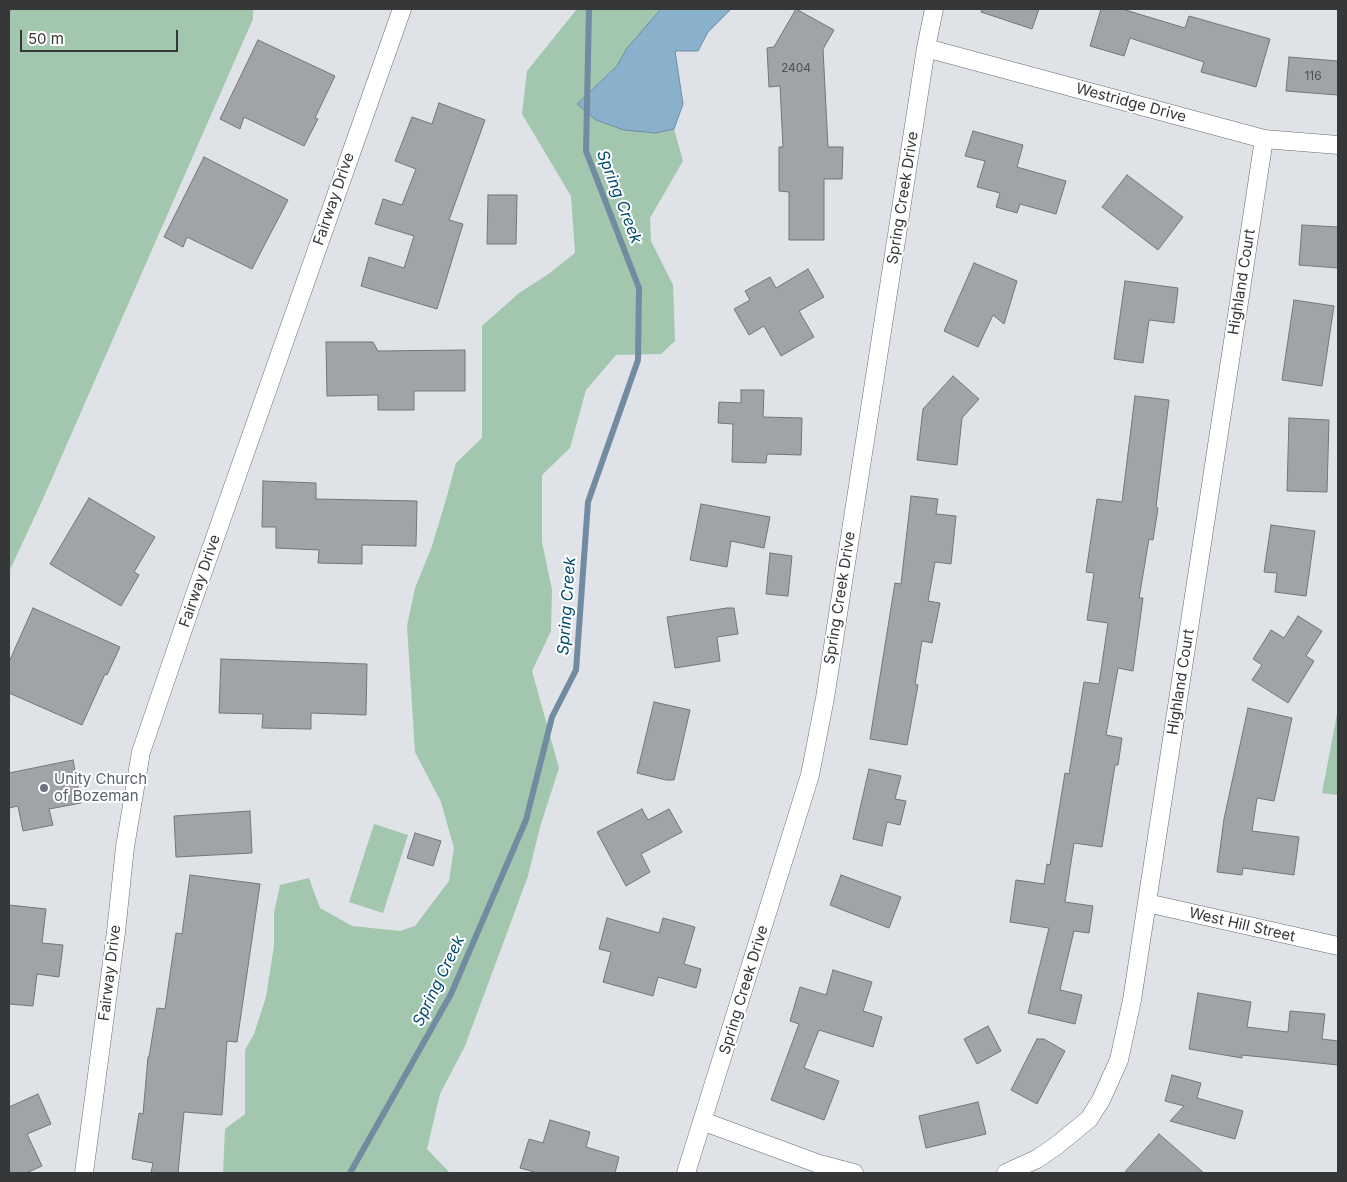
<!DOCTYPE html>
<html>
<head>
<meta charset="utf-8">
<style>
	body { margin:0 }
	#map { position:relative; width:1347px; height:1182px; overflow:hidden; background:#dfe2e6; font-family:Inter,sans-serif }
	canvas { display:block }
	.frame { position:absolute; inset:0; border:10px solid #363739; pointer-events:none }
	.scale { position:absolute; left:20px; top:30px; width:158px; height:22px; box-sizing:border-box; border:2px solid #363739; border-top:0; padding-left:6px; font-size:15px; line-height:18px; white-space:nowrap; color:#363739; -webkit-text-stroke:4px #fff; paint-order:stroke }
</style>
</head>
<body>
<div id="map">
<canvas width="1347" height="1182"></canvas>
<div class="frame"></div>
<div class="scale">50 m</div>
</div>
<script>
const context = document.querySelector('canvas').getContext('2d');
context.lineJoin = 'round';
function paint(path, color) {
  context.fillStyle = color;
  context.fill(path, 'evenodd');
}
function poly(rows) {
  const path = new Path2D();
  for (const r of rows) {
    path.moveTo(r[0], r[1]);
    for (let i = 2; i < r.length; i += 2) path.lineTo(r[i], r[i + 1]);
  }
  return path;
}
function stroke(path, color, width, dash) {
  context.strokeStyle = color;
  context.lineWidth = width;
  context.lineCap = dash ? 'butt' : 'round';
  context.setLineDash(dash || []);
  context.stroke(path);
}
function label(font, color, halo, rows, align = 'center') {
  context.font = font + ' Inter,sans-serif';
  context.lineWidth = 4;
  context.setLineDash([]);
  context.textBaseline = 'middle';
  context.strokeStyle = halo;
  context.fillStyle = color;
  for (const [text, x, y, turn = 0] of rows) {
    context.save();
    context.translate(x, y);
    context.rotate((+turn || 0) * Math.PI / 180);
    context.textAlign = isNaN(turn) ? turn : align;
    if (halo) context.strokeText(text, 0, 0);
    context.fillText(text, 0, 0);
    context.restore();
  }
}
paint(poly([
	[9,9,253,9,253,19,42,501,9,572],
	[577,9,661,9,627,48,617,66,577,104,656,133,674,129,683,161,650,218,651,241,673,285,675,341,661,354,616,355,586,390,570,448,542,475,542,542,552,590,551,631,532,671,559,768,540,827,528,876,465,1046,440,1094,427,1149,450,1173,223,1173,225,1129,245,1114,245,1050,254,1034,266,997,274,946,274,913,280,885,309,878,320,908,352,926,400,931,415,926,449,881,454,848,441,802,415,752,407,626,415,588,432,546,445,503,456,463,482,438,482,326,519,293,547,275,575,253,571,196,522,114,527,71],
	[1338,709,1338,795,1322,793],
	[374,824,408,835,383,913,349,902]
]), '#a3c6ae');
const water = poly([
	[661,9,731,9,708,32,698,51,675,51,683,104,674,129,656,133,624,130,596,120,577,104,617,66,627,48,661,9]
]);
paint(water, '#8ab1cc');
stroke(water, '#718ca0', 1);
stroke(poly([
	[350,1173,451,994,526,820,552,717,576,670,588,502,638,360,639,288,586,151,589,9]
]), '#718ca0', 6);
const building = poly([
	[796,9,834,30,823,49,828,147,843,147,842,179,824,179,824,240,789,240,789,192,779,191,779,147,783,147,780,86,769,87,767,48,774,47,796,9],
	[982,9,1039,9,1032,29,981,12,982,9],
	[1101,9,1122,9,1185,28,1189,16,1270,39,1256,87,1201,72,1204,62,1130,38,1124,56,1090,46,1101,9],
	[258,40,335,76,315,118,318,119,304,146,244,117,240,129,220,119,258,40],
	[1289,57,1338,61,1338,95,1286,91,1289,57],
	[439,103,485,120,449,220,463,224,437,309,361,286,369,257,404,268,414,236,375,224,383,199,402,205,416,169,395,161,412,117,432,124,439,103],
	[973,131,1023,145,1017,167,1066,181,1056,214,1020,204,1017,213,996,207,1000,193,977,187,985,161,965,156,973,131],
	[204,157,288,200,252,269,187,237,183,247,164,237,204,157],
	[1127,175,1183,217,1158,250,1102,207,1127,175],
	[488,195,517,195,516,244,487,244,488,195],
	[1302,225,1338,227,1338,268,1299,265,1302,225],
	[974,263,1017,281,1004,324,993,315,978,347,944,331,974,263],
	[808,269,824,297,799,311,814,337,781,356,764,326,749,335,734,309,750,300,745,291,770,277,776,288,808,269],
	[1125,281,1178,288,1174,323,1149,320,1143,363,1114,359,1125,281],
	[1294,300,1334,306,1322,386,1282,380,1294,300],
	[326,342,373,342,378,351,465,350,465,391,414,391,414,410,378,410,378,395,327,396,326,342],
	[953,376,979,399,962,418,957,465,917,460,923,409,953,376],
	[741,390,764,390,763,417,802,418,801,455,767,454,766,463,732,462,733,424,718,423,719,402,741,403,741,390],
	[1135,396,1169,400,1156,507,1158,508,1153,540,1149,539,1139,598,1143,598,1133,671,1118,668,1106,735,1122,738,1118,765,1115,765,1102,847,1074,843,1065,902,1093,906,1089,933,1074,931,1060,990,1082,995,1075,1024,1028,1013,1049,928,1010,922,1016,880,1044,884,1047,864,1050,865,1065,773,1069,774,1084,682,1099,684,1108,623,1087,620,1094,573,1086,572,1097,499,1122,502,1135,396],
	[1289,418,1329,420,1327,492,1287,491,1289,418],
	[263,481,316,483,316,499,417,501,416,546,362,545,362,564,318,563,319,550,276,548,276,527,262,527,263,481],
	[911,496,938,499,936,514,956,516,951,564,935,562,928,601,940,603,932,643,922,641,915,684,918,685,907,745,870,739,895,583,901,584,911,496],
	[89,498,155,537,134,572,139,575,121,606,50,564,89,498],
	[701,504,770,517,764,548,731,541,727,567,690,560,701,504],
	[1271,525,1315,531,1306,596,1275,592,1277,573,1264,572,1271,525],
	[770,553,792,556,788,596,766,594,770,553],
	[33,608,120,647,107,675,105,674,82,725,9,693,9,662,33,608],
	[727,608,734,608,738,634,717,637,720,661,675,668,667,617,727,608],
	[1298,616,1322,631,1306,656,1314,661,1288,703,1252,680,1262,665,1253,659,1271,630,1284,638,1298,616],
	[221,659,367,664,366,715,311,713,311,729,262,728,263,714,219,713,221,659],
	[654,702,690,710,674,780,666,780,637,773,654,702],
	[1248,708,1292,718,1274,801,1257,798,1252,831,1299,837,1294,875,1243,868,1242,875,1217,872,1224,819,1248,708],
	[73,760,81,803,49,809,53,825,23,831,18,806,9,808,9,773,73,760],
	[869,769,901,776,895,799,906,801,900,825,887,822,882,846,853,839,869,769],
	[642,809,648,820,669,809,682,832,641,854,650,872,626,886,597,832,642,809],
	[250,811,252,853,176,857,174,816,250,811],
	[415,833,441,841,433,866,407,858,415,833],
	[190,875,260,884,237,1042,227,1041,222,1115,184,1112,178,1173,151,1173,153,1163,132,1159,139,1113,143,1114,148,1057,149,1057,157,1008,165,1009,176,933,182,934,190,875],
	[841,875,901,897,889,928,830,905,841,875],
	[9,905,46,909,42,943,63,945,59,977,37,974,33,1006,9,1004,9,905],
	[607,918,659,933,663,918,695,927,684,964,701,969,696,988,658,977,653,996,603,982,611,952,599,949,607,918],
	[833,970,872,982,863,1011,882,1017,873,1047,819,1030,804,1068,839,1081,824,1120,771,1100,799,1024,790,1021,800,987,826,995,833,970],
	[1198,993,1251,1002,1247,1027,1288,1032,1290,1011,1325,1014,1322,1039,1338,1041,1338,1065,1242,1055,1242,1058,1189,1049,1198,993],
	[988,1026,1001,1051,977,1064,964,1039,988,1026],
	[1037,1039,1044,1039,1065,1051,1037,1104,1011,1090,1037,1039],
	[1172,1075,1201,1083,1197,1098,1243,1111,1235,1139,1170,1121,1184,1106,1165,1101,1172,1075],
	[38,1094,51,1124,27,1134,42,1166,26,1173,9,1173,9,1107,38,1094],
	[978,1102,986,1134,926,1148,919,1116,978,1102],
	[550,1120,590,1132,586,1147,619,1157,615,1173,538,1173,520,1168,529,1139,543,1143,550,1120],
	[1159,1134,1204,1173,1124,1173,1159,1134]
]);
paint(building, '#a0a3a7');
stroke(building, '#737679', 1);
const minor = poly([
	[926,48,1264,139,1338,145],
	[1147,903,1338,946],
	[702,1121,819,1164,854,1173],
	[84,1173,116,932,125,847,141,752,193,600,402,9],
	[686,1173,810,775,825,698,926,48,934,9],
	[1006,1173,1037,1159,1056,1146,1089,1119,1101,1100,1119,1060,1132,1000,1264,139]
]);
stroke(minor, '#696c70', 19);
stroke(minor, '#fff', 18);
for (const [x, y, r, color] of [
	[44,788,5,"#6b7280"]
]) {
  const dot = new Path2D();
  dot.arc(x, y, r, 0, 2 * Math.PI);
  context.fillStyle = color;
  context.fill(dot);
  stroke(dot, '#fff', 2);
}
label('12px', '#505254', null, [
	["2404",796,68],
	["116",1313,76]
]);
label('15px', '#363739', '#fff', [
	["Westridge Drive",1131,103,15],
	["Spring Creek Drive",903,198,-81],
	["Fairway Drive",334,199,-71],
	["Highland Court",1242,282,-81],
	["Fairway Drive",200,581,-71],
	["Spring Creek Drive",840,598,-81],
	["Highland Court",1181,682,-81],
	["West Hill Street",1242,925,13],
	["Fairway Drive",110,973,-83],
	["Spring Creek Drive",744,990,-73]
]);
label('15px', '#5b616d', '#fff', [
	["Unity Church",54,779],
	["of Bozeman",54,796]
], 'left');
label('italic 16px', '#014b6f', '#fff', [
	["Spring Creek",619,197,69],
	["Spring Creek",567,606,-86],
	["Spring Creek",439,981,-64]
]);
</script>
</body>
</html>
